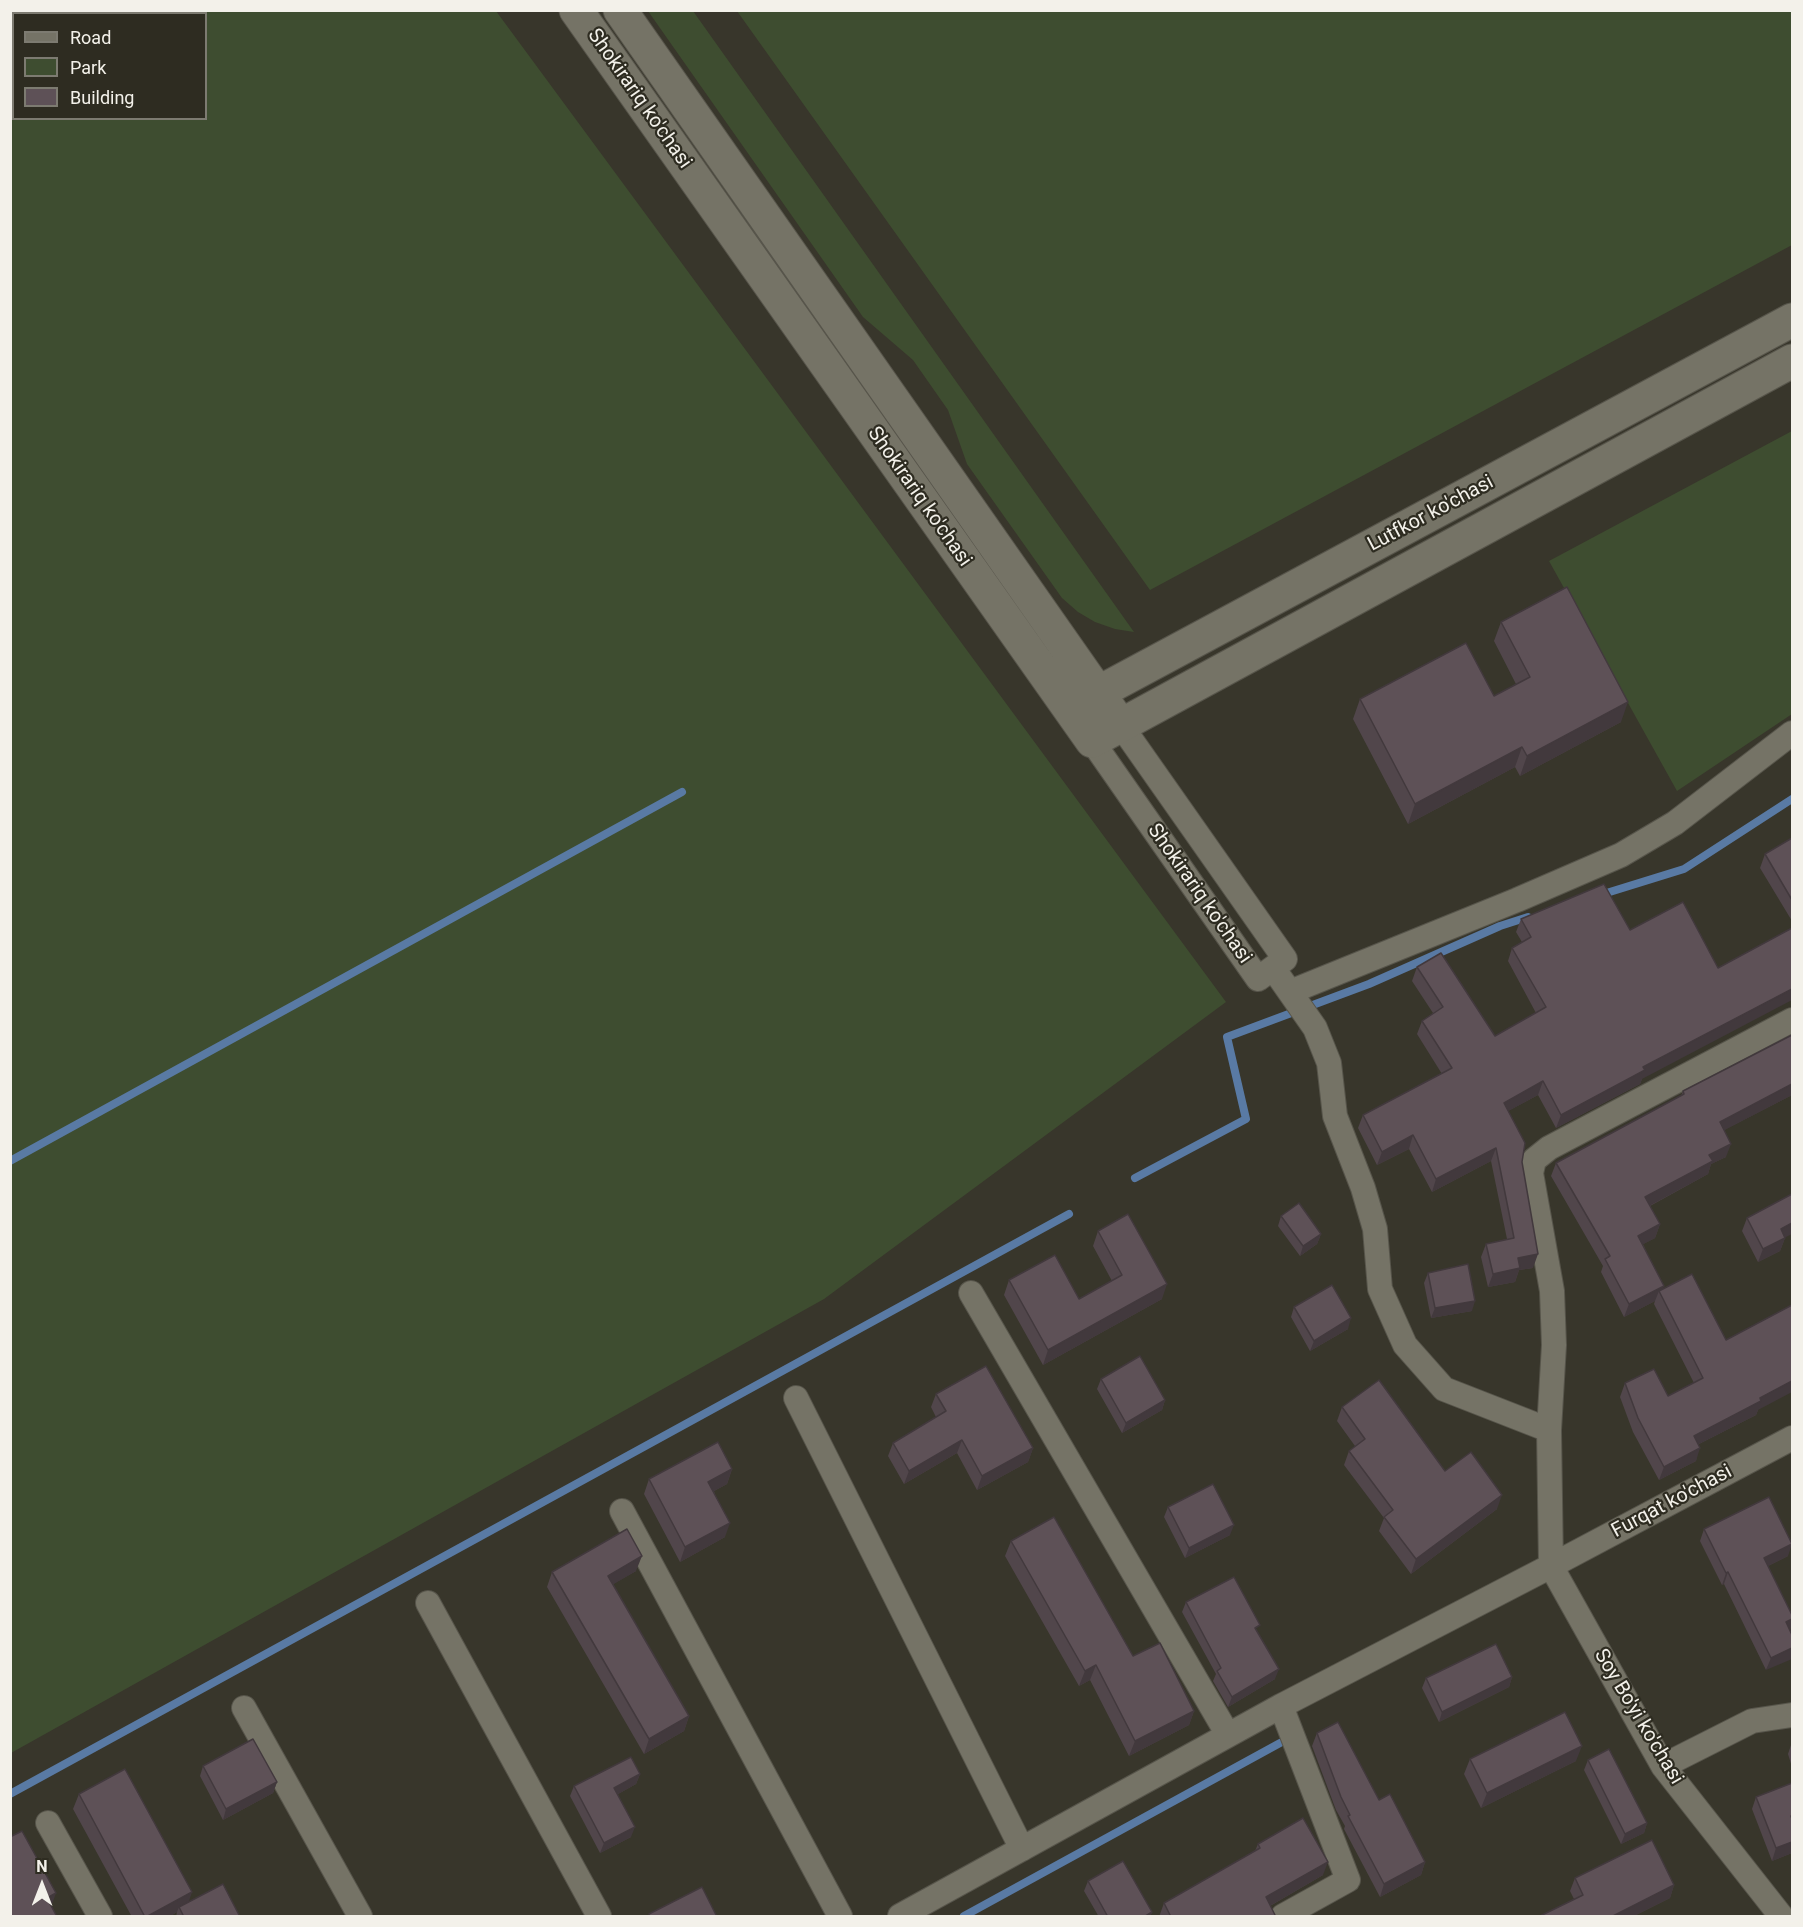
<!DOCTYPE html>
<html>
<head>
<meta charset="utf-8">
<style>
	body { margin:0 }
	#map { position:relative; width:1803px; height:1927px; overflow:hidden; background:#38362b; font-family:Roboto,sans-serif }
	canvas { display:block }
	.frame { position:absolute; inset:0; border:12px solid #f3f1ea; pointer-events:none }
	.legend { position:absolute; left:12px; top:12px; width:195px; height:108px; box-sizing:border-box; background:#2e2c21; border:2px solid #7d7b71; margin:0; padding:8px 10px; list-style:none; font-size:18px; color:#f3f1ea }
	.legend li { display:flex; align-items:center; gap:12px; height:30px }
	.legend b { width:30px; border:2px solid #7d7b71 }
	.north { position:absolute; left:12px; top:1855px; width:60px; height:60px; -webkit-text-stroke:4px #2e2c21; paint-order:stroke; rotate:0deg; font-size:16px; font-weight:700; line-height:24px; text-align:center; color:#f3f1ea }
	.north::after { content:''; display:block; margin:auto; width:21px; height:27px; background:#f3f1ea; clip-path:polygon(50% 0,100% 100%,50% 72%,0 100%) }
</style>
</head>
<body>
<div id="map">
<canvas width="1803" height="1927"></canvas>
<div class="frame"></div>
<ul class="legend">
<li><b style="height:8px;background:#757366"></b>Road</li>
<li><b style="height:16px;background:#3e4d30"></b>Park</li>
<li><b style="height:16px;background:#5e5157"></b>Building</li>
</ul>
<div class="north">N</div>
</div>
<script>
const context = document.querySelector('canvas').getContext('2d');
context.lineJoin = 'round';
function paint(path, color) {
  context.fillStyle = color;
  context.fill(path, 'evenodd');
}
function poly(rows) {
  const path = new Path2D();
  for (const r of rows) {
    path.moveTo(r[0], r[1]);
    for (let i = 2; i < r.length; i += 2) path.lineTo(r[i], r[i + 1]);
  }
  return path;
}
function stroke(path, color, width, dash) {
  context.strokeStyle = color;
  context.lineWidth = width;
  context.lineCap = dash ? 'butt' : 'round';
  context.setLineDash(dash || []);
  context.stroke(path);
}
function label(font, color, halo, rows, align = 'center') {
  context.font = font + ' Roboto,sans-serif';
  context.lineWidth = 4.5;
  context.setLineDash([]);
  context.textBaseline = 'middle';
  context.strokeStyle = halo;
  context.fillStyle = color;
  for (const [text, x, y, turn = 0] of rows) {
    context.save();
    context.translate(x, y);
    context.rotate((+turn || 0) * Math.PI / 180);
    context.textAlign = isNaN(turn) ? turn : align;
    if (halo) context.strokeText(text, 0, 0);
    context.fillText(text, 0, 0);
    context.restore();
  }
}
paint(poly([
	[11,10,496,11,1226,1002,824,1299,11,1753],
	[14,14,206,14,206,118,14,118],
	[648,11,693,11,1134,632,1115,629,1095,622,1078,612,1062,598,967,464,948,410,913,360,863,317],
	[737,11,1792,11,1792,245,1150,590],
	[1792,431,1792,714,1677,791,1549,561]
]), '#3e4d30');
stroke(poly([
	[1600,895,1684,869,1792,799],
	[10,1161,682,792],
	[1135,1178,1246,1119,1227,1037,1369,984,1500,926,1528,917],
	[10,1794,1069,1214],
	[964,1916,1280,1743]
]), '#597aa4', 8);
const minor = poly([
	[1092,741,1258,979,1285,959,1120,724],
	[1273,968,1315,1028,1329,1063,1335,1116,1363,1188,1375,1229,1380,1289,1405,1345,1444,1389,1549,1430],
	[1290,992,1517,900,1621,855,1675,823,1792,733],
	[971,1293,1228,1735],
	[796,1398,1022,1849],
	[622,1511,840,1916],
	[428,1603,599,1916],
	[1281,1706,1348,1880,1283,1916],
	[244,1708,360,1916],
	[1663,1766,1752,1721,1792,1715],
	[48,1823,100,1916],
	[900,1916,1281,1706,1551,1566,1792,1438],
	[1781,1916,1663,1766,1551,1566,1549,1430,1554,1345,1552,1291,1531,1173,1534,1160,1549,1148,1792,1020]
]);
const secondary = poly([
	[576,10,1092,741,1792,361],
	[620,10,1120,724],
	[1081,702,1792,320]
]);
stroke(minor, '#57554b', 26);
stroke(secondary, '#57554b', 35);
stroke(minor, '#757366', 24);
stroke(secondary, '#757366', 33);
paint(poly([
	[1501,622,1621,722,1520,776,1515,767,1408,824,1353,719,1360,699,1494,696,1516,684,1494,641],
	[1792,838,1792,921,1760,868,1765,854],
	[1521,919,1642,1079,1640,1084,1556,1128,1538,1095,1508,1111,1522,1162,1533,1268,1519,1270,1515,1282,1488,1287,1481,1257,1486,1244,1507,1239,1491,1161,1432,1192,1409,1149,1377,1165,1358,1128,1363,1115,1442,1074,1417,1034,1422,1021,1433,1013,1412,981,1417,967,1495,1036,1536,1013,1508,961,1512,948,1522,942,1516,932],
	[1683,1091,1792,1095,1724,1130,1726,1157,1711,1164,1708,1174,1650,1206,1660,1224,1655,1238,1643,1244,1663,1289,1758,1410,1756,1415,1699,1444,1696,1461,1659,1480,1633,1432,1620,1397,1625,1383,1668,1396,1694,1383,1654,1304,1655,1301,1624,1317,1601,1272,1603,1266,1551,1176,1556,1163,1681,1096],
	[1281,1216,1321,1234,1317,1244,1300,1256,1278,1226],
	[1747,1218,1785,1238,1780,1251,1758,1262,1742,1231],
	[1098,1231,1162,1299,1043,1365,1004,1295,1009,1280,1079,1299,1112,1281,1093,1246],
	[1428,1273,1472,1311,1431,1318,1424,1283],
	[1294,1307,1348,1329,1310,1351,1291,1317],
	[1101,1379,1165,1400,1162,1410,1122,1433,1097,1389],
	[936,1394,1033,1448,1028,1462,977,1490,957,1453,904,1484,888,1456,893,1443,936,1417,931,1407],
	[1342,1407,1445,1471,1497,1509,1411,1574,1379,1531,1384,1518,1344,1465,1349,1451,1355,1446,1337,1421],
	[732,1469,727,1484,714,1491,725,1537,680,1562,644,1494,649,1479],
	[1168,1507,1230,1535,1185,1558,1164,1517],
	[1704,1529,1788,1556,1768,1566,1792,1615,1792,1623,1790,1630,1766,1670,1724,1584,1722,1585,1700,1541],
	[1011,1541,1133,1656,1194,1711,1189,1725,1129,1756,1090,1680,1079,1686,1005,1556],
	[636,1571,613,1584,689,1716,684,1731,644,1754,547,1587,552,1572],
	[1186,1602,1257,1632,1275,1679,1228,1707,1213,1681,1216,1674,1182,1612],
	[1512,1677,1509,1687,1439,1722,1422,1688,1426,1678],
	[1317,1733,1379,1800,1425,1862,1421,1875,1380,1897,1344,1829,1345,1826,1336,1810,1312,1746],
	[1792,1742,1792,1767,1788,1754],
	[1470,1759,1576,1761,1481,1808,1464,1774],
	[1588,1760,1647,1823,1644,1833,1621,1844,1584,1770],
	[203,1766,277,1782,273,1793,223,1820,200,1776],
	[640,1774,636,1784,618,1794,631,1837,600,1853,570,1796,574,1786],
	[79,1794,188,1902,240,1917,176,1917,177,1912,169,1917,132,1917,73,1809],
	[1756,1797,1792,1853,1772,1861,1752,1809],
	[1258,1844,1323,1875,1270,1906,1276,1917,1159,1917,1164,1903,1255,1851],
	[1575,1878,1674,1885,1670,1898,1632,1917,1538,1917,1574,1899,1570,1891],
	[1088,1881,1152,1912,1150,1917,1099,1917,1084,1891]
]), '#51464b');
paint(poly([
	[1628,702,1621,722,1520,776,1527,756],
	[1522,747,1515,767,1408,824,1415,804],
	[1792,989,1792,1000,1642,1079,1640,1084,1556,1128,1561,1115,1643,1067],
	[1543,1081,1538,1095,1499,1116,1504,1103],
	[1792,1084,1792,1095,1715,1135,1720,1122],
	[1413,1135,1409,1149,1377,1165,1382,1152],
	[1731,1144,1726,1157,1711,1164,1708,1174,1640,1211,1645,1197,1709,1155],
	[1496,1148,1491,1161,1432,1192,1436,1179],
	[1792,1223,1792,1234,1776,1242,1781,1229],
	[1660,1224,1655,1238,1634,1249,1638,1236],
	[1321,1234,1317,1244,1300,1256,1303,1246],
	[1785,1238,1780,1251,1758,1262,1763,1249],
	[1538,1254,1533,1268,1519,1270,1515,1282,1488,1287,1493,1274,1518,1258],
	[1167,1284,1162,1299,1043,1365,1048,1350],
	[1664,1286,1661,1295,1659,1291,1655,1301,1624,1317,1629,1304],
	[1475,1301,1472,1311,1431,1318,1435,1308],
	[1351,1318,1348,1329,1310,1351,1314,1341],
	[1792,1381,1792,1392,1758,1410,1756,1415,1689,1449,1694,1436,1760,1398],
	[1165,1400,1162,1410,1122,1433,1126,1423],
	[962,1440,957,1453,904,1484,909,1471],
	[1033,1448,1028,1462,977,1490,982,1476],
	[1700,1448,1696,1461,1659,1480,1664,1467],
	[732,1469,727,1484,703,1497,708,1482],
	[1502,1495,1497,1509,1411,1574,1416,1559],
	[730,1523,725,1537,680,1562,685,1547],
	[1234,1525,1230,1535,1185,1558,1189,1548],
	[1792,1544,1788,1556,1760,1570,1764,1558],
	[642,1556,636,1571,602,1591,608,1576],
	[1728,1572,1724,1584,1722,1585,1726,1573],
	[1792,1619,1792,1623,1790,1631,1786,1622],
	[1792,1648,1792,1659,1766,1670,1771,1658],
	[1096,1665,1090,1680,1079,1686,1085,1671],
	[1279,1669,1275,1679,1228,1707,1232,1697],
	[1512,1677,1509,1687,1439,1722,1442,1712],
	[1194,1711,1189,1725,1129,1756,1135,1741],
	[689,1716,684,1731,644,1754,649,1739],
	[1582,1746,1576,1761,1481,1808,1487,1793],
	[640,1774,636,1784,611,1798,614,1788],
	[277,1782,273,1793,223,1820,226,1809],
	[1647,1823,1644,1833,1621,1844,1625,1834],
	[635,1827,631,1837,600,1853,604,1843],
	[1792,1842,1792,1853,1772,1861,1776,1848],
	[1328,1862,1323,1875,1261,1911,1266,1897],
	[1425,1862,1421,1875,1380,1897,1384,1884],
	[1674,1885,1670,1898,1632,1917,1611,1917],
	[192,1892,187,1907,179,1907,177,1912,169,1917,146,1917],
	[56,1893,51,1907,47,1898],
	[1152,1912,1150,1917,1144,1917]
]), '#42393d');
const building = poly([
	[1567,587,1628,702,1527,756,1522,747,1415,804,1360,699,1466,643,1494,696,1530,677,1501,622,1567,587],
	[1792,838,1792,900,1765,854,1792,838],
	[1604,884,1630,930,1683,902,1718,968,1792,928,1792,989,1643,1067,1645,1070,1561,1115,1543,1081,1504,1103,1525,1143,1522,1162,1538,1254,1518,1258,1520,1268,1493,1274,1486,1244,1514,1238,1496,1148,1436,1179,1413,1135,1382,1152,1363,1115,1452,1068,1422,1021,1443,1007,1417,967,1441,953,1495,1036,1546,1007,1512,948,1531,937,1521,919,1604,884],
	[1792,1035,1792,1084,1720,1122,1731,1144,1709,1155,1713,1161,1645,1197,1660,1224,1638,1236,1664,1286,1629,1304,1605,1259,1610,1256,1556,1163,1684,1094,1683,1091,1792,1035],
	[1792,1194,1792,1223,1781,1229,1785,1238,1763,1249,1747,1218,1792,1194],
	[1299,1203,1321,1234,1303,1246,1281,1216,1299,1203],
	[1128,1214,1167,1284,1048,1350,1009,1280,1055,1255,1079,1299,1122,1275,1098,1231,1128,1214],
	[1468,1264,1475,1301,1435,1308,1428,1273,1468,1264],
	[1692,1274,1726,1340,1792,1305,1792,1381,1760,1398,1761,1401,1694,1436,1700,1448,1664,1467,1638,1418,1625,1383,1654,1369,1668,1396,1703,1378,1659,1291,1692,1274],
	[1332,1285,1351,1318,1314,1341,1294,1307,1332,1285],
	[1140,1356,1165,1400,1126,1423,1101,1379,1140,1356],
	[986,1366,1033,1448,982,1476,962,1440,909,1471,893,1443,946,1411,936,1394,986,1366],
	[1379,1380,1445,1471,1471,1452,1502,1495,1416,1559,1384,1517,1393,1510,1349,1451,1365,1439,1342,1407,1379,1380],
	[718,1442,732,1469,708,1482,730,1523,685,1547,649,1479,718,1442],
	[1213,1484,1234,1525,1189,1548,1168,1507,1213,1484],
	[1769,1497,1792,1544,1764,1558,1792,1615,1792,1619,1786,1622,1792,1635,1792,1648,1771,1658,1728,1572,1726,1573,1704,1529,1769,1497],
	[1054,1517,1133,1656,1160,1643,1194,1711,1135,1741,1096,1665,1085,1671,1011,1541,1054,1517],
	[627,1529,642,1556,608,1576,689,1716,649,1739,552,1572,627,1529],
	[1234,1577,1260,1625,1255,1628,1279,1669,1232,1697,1217,1671,1221,1668,1186,1602,1234,1577],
	[1496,1644,1512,1677,1442,1712,1426,1678,1496,1644],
	[1565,1712,1582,1746,1487,1793,1470,1759,1565,1712],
	[1338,1722,1379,1800,1390,1794,1425,1862,1384,1884,1348,1816,1350,1815,1341,1797,1317,1733,1338,1722],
	[253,1739,277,1782,226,1809,203,1766,253,1739],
	[1609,1749,1647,1823,1625,1834,1588,1760,1609,1749],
	[631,1757,640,1774,614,1788,635,1827,604,1843,574,1786,631,1757],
	[125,1769,192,1892,146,1917,145,1917,79,1794,125,1769],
	[1792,1783,1792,1815,1791,1816,1792,1819,1792,1842,1776,1848,1756,1797,1792,1783],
	[1303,1818,1328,1862,1266,1897,1276,1917,1171,1917,1164,1903,1260,1848,1258,1844,1303,1818],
	[22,1831,56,1893,47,1898,57,1917,10,1917,10,1837,22,1831],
	[1652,1840,1674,1885,1611,1917,1538,1917,1583,1895,1575,1878,1652,1840],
	[1123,1861,1152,1912,1144,1917,1108,1917,1088,1881,1123,1861],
	[223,1884,240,1917,184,1917,179,1907,223,1884],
	[702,1887,717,1917,650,1917,649,1914,702,1887]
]);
paint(building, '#5e5157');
stroke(building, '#42393d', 1.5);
label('20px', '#f3f1ea', '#2e2c21', [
	["Shokirariq ko'chasi",639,99,55],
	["Shokirariq ko'chasi",919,497,55],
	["Lutfkor ko'chasi",1431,514,-28],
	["Shokirariq ko'chasi",1199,894,55],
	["Furqat ko'chasi",1672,1502,-28],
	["Soy Bo'yi ko'chasi",1638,1717,59]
]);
</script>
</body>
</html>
